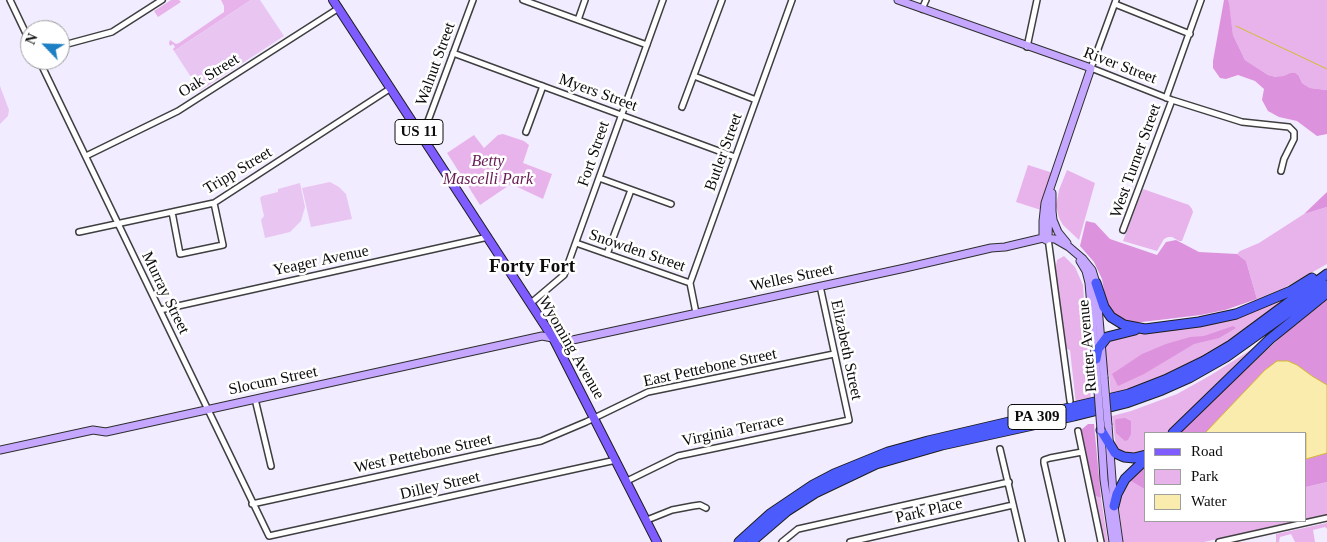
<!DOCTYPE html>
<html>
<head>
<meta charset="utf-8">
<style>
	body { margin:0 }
	#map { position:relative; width:1327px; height:542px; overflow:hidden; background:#f1ecff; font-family:"Times New Roman",serif }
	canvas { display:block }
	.legend { position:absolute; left:1144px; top:432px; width:162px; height:90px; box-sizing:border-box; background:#fff; border:1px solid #9e9e9e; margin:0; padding:6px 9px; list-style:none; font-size:15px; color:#0c0c0c }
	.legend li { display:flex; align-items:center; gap:10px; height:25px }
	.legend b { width:25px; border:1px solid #9e9e9e }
	.north { position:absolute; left:20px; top:20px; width:50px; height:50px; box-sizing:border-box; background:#fff; border:1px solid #9e9e9e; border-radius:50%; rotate:294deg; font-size:14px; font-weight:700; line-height:20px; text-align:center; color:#0c0c0c }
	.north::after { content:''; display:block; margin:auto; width:18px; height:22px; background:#1d80c4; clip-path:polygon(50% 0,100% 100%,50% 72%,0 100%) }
</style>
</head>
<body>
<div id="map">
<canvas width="1327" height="542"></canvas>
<ul class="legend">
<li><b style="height:6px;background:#7e5cff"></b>Road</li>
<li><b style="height:14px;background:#e8b3eb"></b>Park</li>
<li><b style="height:14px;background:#f9ecad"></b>Water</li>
</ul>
<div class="north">N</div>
</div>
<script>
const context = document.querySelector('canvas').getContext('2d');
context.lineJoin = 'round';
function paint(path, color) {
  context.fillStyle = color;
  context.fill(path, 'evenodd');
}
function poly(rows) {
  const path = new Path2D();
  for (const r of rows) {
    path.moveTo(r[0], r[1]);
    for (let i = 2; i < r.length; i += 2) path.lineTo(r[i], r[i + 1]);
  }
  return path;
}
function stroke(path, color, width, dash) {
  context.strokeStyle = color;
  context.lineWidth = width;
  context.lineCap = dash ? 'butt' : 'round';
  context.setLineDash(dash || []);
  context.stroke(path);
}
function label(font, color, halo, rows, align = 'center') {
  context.font = font + ' "Times New Roman",serif';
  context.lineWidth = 5;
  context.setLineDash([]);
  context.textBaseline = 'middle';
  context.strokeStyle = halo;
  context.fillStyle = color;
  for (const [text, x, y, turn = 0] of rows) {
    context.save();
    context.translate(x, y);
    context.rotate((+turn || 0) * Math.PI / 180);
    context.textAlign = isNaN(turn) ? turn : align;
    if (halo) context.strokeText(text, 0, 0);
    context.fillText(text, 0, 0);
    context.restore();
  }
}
paint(poly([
	[171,0,179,0,181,2,158,17,154,11],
	[221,0,251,0,174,51,173,49,175,47,173,44,170,46,169,43,170,40,176,44,179,43,224,12,224,6],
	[1228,0,1327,0,1327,90,1310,88,1302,83,1299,76,1290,73,1284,77,1276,77,1268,75,1245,60,1233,35],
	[503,134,524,141,529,145,523,163,552,174,543,199,511,184,480,205,447,153,474,135,484,148,498,135],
	[1028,165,1053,173,1041,210,1016,202],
	[1067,170,1095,183,1079,240,1063,225,1059,218,1056,206,1059,190],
	[1143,189,1189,205,1192,209,1193,212,1182,241,1179,241,1172,237,1168,237,1164,239,1157,251,1123,241],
	[1327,207,1327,264,1284,288,1257,299,1246,261,1237,254,1240,251,1259,243,1304,214],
	[1064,256,1075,267,1083,285,1091,401,1076,404,1070,350,1066,349,1055,272,1057,260],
	[1293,293,1268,315,1231,341,1196,362,1162,379,1111,396,1109,375,1106,363,1106,346,1110,340,1138,332,1155,332,1213,323,1239,316,1273,304],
	[1257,346,1166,433,1146,433,1145,450,1127,454,1116,448,1112,416,1131,411,1177,394,1211,375],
	[1129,480,1146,490,1146,521,1297,521,1204,542,1123,542,1119,507,1121,495],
	[1327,482,1327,514,1306,519,1306,487],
	[1093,495,1101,498,1108,542,1103,542],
	[1327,523,1327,529,1325,527,1313,530,1315,542,1295,542,1291,534,1280,537,1279,542,1276,542,1276,534]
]), '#e8b3eb');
paint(poly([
	[1224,0,1228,0,1229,3,1233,35,1245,60,1268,75,1276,77,1284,76,1290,73,1295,73,1299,76,1302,83,1310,88,1327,90,1327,134,1317,136,1297,121,1279,117,1268,111,1262,100,1264,89,1255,81,1238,75,1226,79,1220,78,1213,68,1213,61],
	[1327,192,1327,207,1304,214],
	[1086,221,1095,223,1110,239,1157,255,1166,242,1176,240,1199,252,1237,254,1246,261,1257,299,1225,310,1201,315,1142,322,1132,323,1124,320,1110,310,1106,302,1102,279,1094,262,1080,246],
	[1327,300,1327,482,1306,487,1306,433,1178,433,1285,333],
	[1233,326,1236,328,1219,338,1194,344,1144,374,1118,386,1112,374,1142,354,1166,344,1190,337,1204,336],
	[1125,418,1131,421,1131,434,1128,440,1125,441,1116,433,1115,421,1116,419],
	[1088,424,1094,424,1101,498,1093,495,1081,430],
	[1146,464,1146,490,1129,480]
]), '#dd92dd');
paint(poly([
	[251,0,260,0,284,36,200,91,174,51],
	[0,86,9,110,8,116,0,124],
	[330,182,339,187,346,194,352,219,311,227,302,188],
	[300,183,305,207,301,221,290,232,265,238,261,220,264,216,260,198,262,196,278,192,278,189]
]), '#e9c6f2');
const water = poly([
	[1277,361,1288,361,1297,365,1312,376,1327,385,1327,453,1306,459,1306,433,1205,433,1265,370,1277,361]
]);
paint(water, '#f9ecad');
stroke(water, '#d4bc30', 1);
stroke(poly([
	[1236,26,1327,69]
]), '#d4bc30', 1);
const street = poly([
	[10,0,30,42],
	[523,0,647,45],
	[1116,0,1091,68,1172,100,1242,122,1289,127,1294,132,1294,139,1284,159,1281,171],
	[1115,4,1190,34],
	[922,9,926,0],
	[578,20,585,0],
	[60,46,112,32,162,0],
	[1027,47,1037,0],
	[453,53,735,157],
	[39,60,269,536,616,460],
	[694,76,756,100],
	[1166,98,1201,0],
	[682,107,722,0],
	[526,132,543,86],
	[422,137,473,0],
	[86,156,178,111,339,8],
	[599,178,671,204],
	[172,212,180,254,223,245,214,203],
	[1123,230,1172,100],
	[79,232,214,203,391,88],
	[1048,238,1070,401],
	[576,243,690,283],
	[607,254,631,190],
	[531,303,564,275,663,0],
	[160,310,488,237],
	[696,313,690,283,792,0],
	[255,399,271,466],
	[1078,431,1101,542],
	[1000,449,1022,542],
	[627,481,678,456,849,420,820,286],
	[252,504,541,441,586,422,648,392,834,354],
	[647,520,672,510,693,506,700,505,706,508],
	[782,542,798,529,1009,482],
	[850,542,1013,505],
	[1062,542,1044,463,1044,460,1050,458,1082,452],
	[1219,542,1327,518]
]);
const secondary = poly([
	[898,0,1091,68,1045,203,1043,221,1043,238,1046,240],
	[1052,193,1052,211,1053,220,1058,232,1067,243],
	[1048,238,1049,208],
	[1080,261,1086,271,1089,283,1097,378],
	[1108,425,1114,506,1119,542],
	[1101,433,1104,480,1113,542],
	[0,450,93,430,106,432,542,336,568,341,905,268,991,248,1005,247,1043,238,1055,239,1069,247,1083,259,1092,270,1096,283,1104,377]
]);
const primary = poly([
	[333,0,553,338,657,542]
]);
const highway = poly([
	[1096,283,1104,307,1111,317,1124,325,1145,329,1199,322,1236,314,1291,291,1312,278],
	[1096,359,1098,349,1107,337,1135,330],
	[1101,430,1115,453,1124,457,1134,458,1146,455],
	[1173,433,1270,339,1327,293],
	[1114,506,1117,494,1125,479,1146,459],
	[739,542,770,514,813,485,834,474,888,452,928,441,1129,394,1165,380,1204,361,1231,345,1327,274],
	[751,542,787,511,815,493,876,464,942,445,1074,416,1126,403,1162,390,1189,378,1226,357,1327,285]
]);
stroke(street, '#3f3f3f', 8);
stroke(secondary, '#2e2e2e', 9);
stroke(primary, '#1d1d1d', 10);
stroke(highway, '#1d1d1d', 11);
stroke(street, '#fff', 5);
stroke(secondary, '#c5a7ff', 7);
stroke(primary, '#7e5cff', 8);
stroke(highway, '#4c5cfc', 9);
const secondaryBridge = poly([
	[1104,377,1108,425],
	[1097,378,1101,430]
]);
stroke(secondaryBridge, '#2e2e2e', 9, []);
stroke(secondaryBridge, '#c5a7ff', 7);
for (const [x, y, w] of [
	[419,132,48],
	[1037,417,58]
]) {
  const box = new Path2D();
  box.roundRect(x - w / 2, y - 12.5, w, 25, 4);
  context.fillStyle = '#fff';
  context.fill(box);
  stroke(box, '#0c0c0c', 1);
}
label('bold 15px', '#0c0c0c', null, [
	["US 11",419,132],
	["PA 309",1037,417]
]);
label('16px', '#0c0c0c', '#fff', [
	["Walnut Street",436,64,-70],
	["River Street",1120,66,21],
	["Oak Street",209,76,-32],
	["Myers Street",598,93,20],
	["Butler Street",724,152,-70],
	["Fort Street",594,154,-71],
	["West Turner Street",1136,161,-70],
	["Tripp Street",238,171,-31],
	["Snowden Street",637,251,19],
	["Yeager Avenue",321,261,-12],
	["Welles Street",792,278,-12],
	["Murray Street",165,293,64],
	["Rutter Avenue",1088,346,-95],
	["Wyoming Avenue",571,348,60],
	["Elizabeth Street",846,350,78],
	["East Pettebone Street",710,368,-12],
	["Slocum Street",273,381,-12],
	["Virginia Terrace",733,431,-12],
	["West Pettebone Street",423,454,-12],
	["Dilley Street",440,486,-13],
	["Park Place",929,511,-13]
]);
label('italic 16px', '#671954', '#fff', [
	["Betty",488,162],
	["Mascelli Park",488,180]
]);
label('bold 19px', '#0c0c0c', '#fff', [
	["Forty Fort",532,267]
]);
</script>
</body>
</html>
